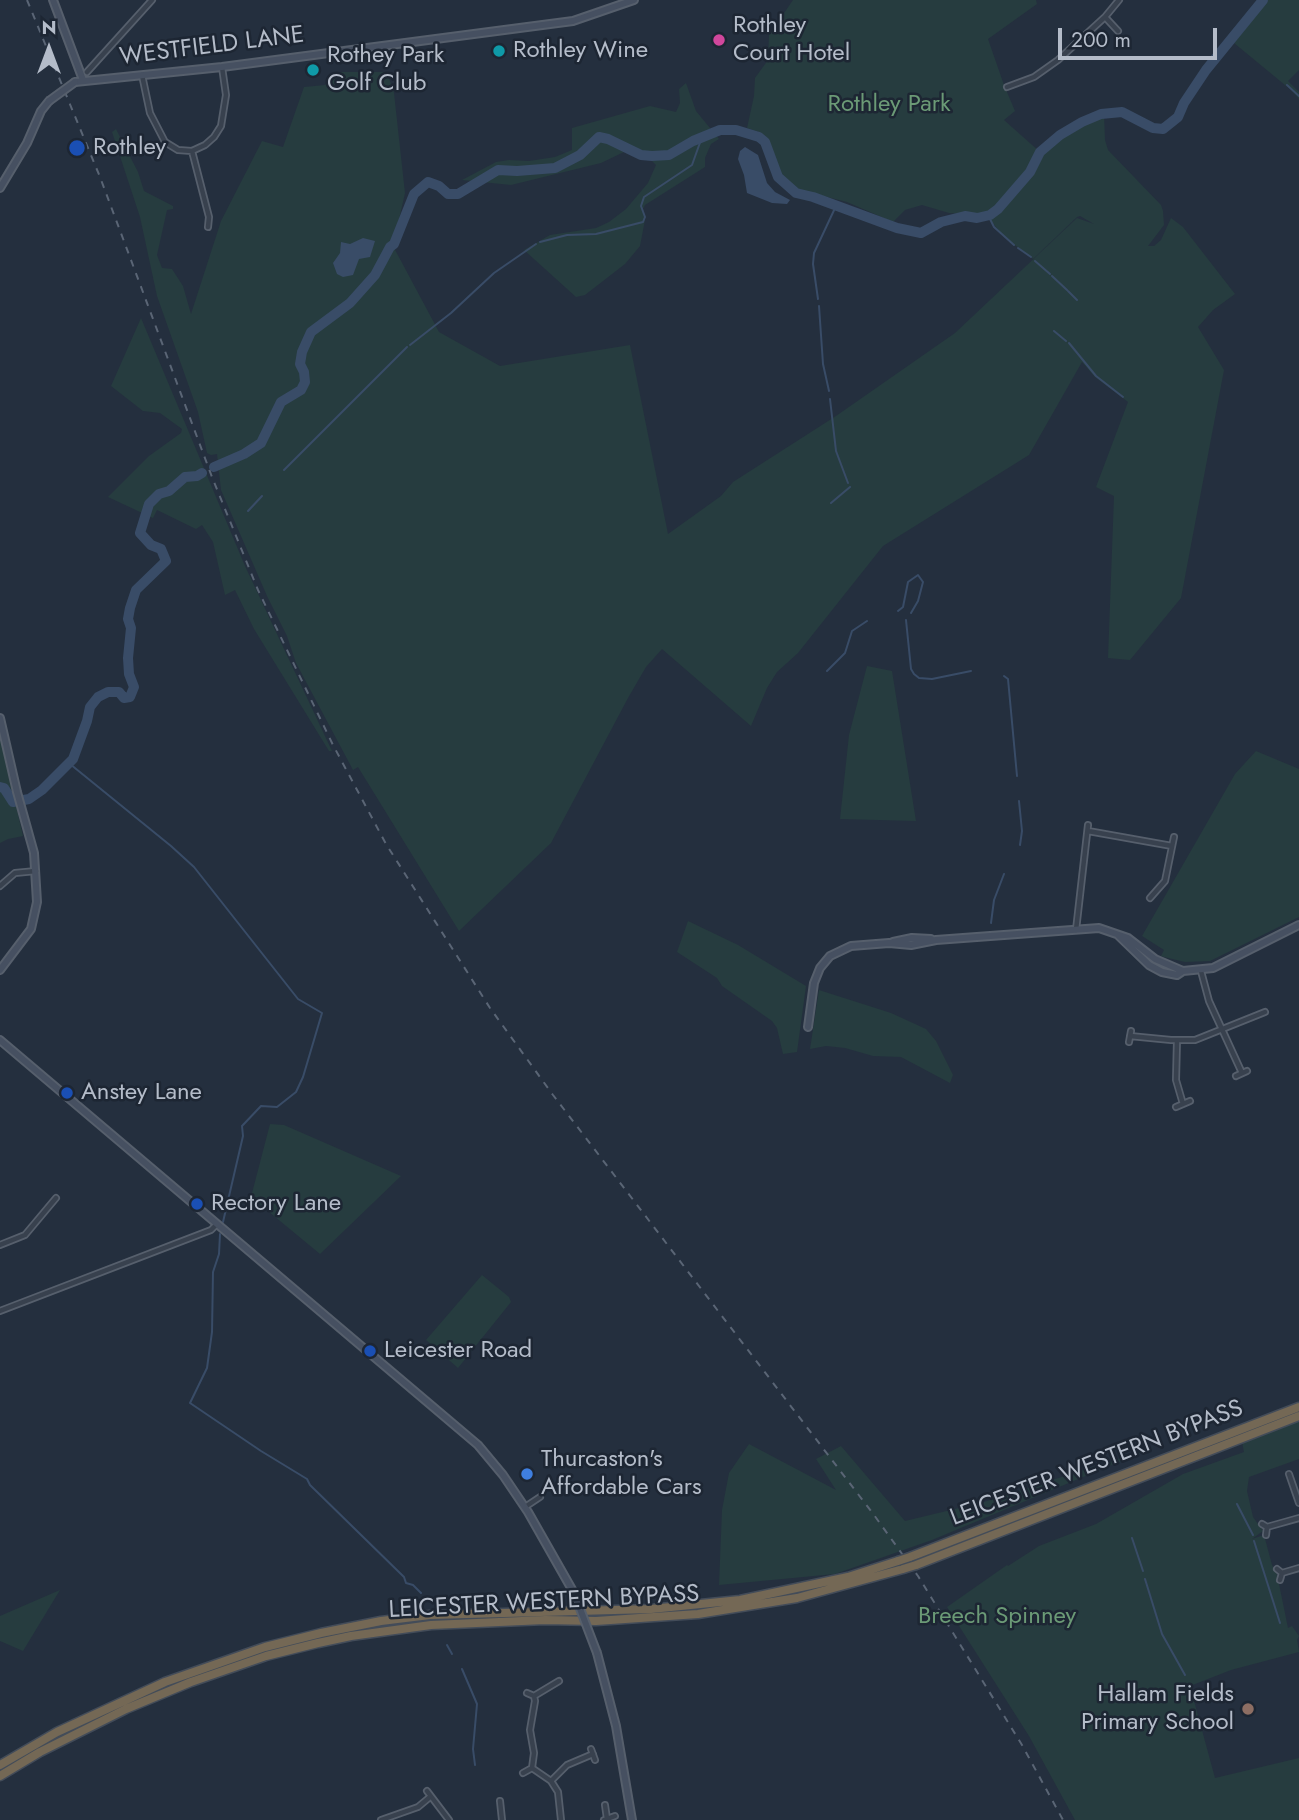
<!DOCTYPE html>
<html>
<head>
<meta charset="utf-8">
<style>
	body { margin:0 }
	#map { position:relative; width:1299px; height:1820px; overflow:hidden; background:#242f3e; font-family:Jost,sans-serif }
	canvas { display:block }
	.north { position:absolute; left:14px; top:14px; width:70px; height:70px; -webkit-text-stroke:5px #1d2633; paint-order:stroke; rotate:0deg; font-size:19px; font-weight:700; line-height:28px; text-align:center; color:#b4bcc9 }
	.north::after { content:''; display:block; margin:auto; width:24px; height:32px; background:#b4bcc9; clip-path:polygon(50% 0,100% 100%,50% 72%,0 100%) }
	.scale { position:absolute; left:1058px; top:28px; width:159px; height:32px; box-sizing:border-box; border:4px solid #b4bcc9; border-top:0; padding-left:9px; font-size:21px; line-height:24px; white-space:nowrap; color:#b4bcc9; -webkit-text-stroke:5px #1d2633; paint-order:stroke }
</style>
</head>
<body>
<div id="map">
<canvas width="1299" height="1820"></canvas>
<div class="north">N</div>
<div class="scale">200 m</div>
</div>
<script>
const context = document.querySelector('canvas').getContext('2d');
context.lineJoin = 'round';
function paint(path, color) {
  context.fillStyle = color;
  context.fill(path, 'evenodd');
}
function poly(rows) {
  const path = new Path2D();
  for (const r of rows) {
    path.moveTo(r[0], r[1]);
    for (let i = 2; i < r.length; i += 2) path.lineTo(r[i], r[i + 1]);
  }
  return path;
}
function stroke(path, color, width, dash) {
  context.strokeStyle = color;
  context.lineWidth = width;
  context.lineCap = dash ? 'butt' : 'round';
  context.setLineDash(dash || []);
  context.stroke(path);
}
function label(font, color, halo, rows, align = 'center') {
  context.font = font + ' Jost,sans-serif';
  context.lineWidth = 5;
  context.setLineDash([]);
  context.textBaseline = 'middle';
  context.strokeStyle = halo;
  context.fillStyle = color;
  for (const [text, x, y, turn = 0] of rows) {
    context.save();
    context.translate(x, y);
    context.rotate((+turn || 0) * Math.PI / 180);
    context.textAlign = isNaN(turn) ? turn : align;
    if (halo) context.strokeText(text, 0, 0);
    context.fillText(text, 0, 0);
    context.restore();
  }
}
paint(poly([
	[793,0,1036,0,1037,4,988,39,1004,85,1015,111,1004,120,1040,152,1060,135,1082,122,1104,114,1105,140,1108,150,1161,205,1163,211,1164,225,1148,246,1154,246,1161,240,1171,218,1183,227,1235,294,1213,310,1198,327,1224,370,1181,598,1130,660,1108,658,1114,496,1096,487,1128,402,1095,377,1082,362,1029,455,883,546,798,653,777,672,767,688,751,726,662,649,646,667,628,698,551,843,459,931,358,767,353,770,296,663,287,636,267,596,221,490,217,454,211,455,207,453,198,412,157,296,140,217,112,132,116,129,138,172,144,191,173,206,173,209,167,210,157,255,162,268,172,269,183,286,191,314,221,221,262,141,283,147,304,87,325,85,337,72,387,72,394,93,405,193,393,246,439,332,500,366,630,345,668,534,721,496,733,482,836,416,955,333,1077,218,1094,224,1080,216,1077,217,1033,259,1003,236,985,213,974,215,949,213,922,205,905,210,893,222,847,202,795,189,781,175,768,141,759,132,747,128,754,96,755,78,768,60,769,35],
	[1268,0,1299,0,1299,70,1288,81,1299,92,1299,99,1291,90,1234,43],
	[686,83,696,111,719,139,711,144,705,158,705,167,645,205,643,209,645,220,640,246,625,264,585,295,576,297,524,250,550,235,596,228,609,222,626,209,648,183,656,165,647,156,624,152,601,163,511,185,462,180,496,162,509,160,529,161,555,157,572,150,572,128,650,106,676,112,680,103,679,89],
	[141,318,245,566,332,751,329,751,254,629,235,590,225,595,213,542,202,525,196,529,157,510,153,518,108,497,149,456,181,433,182,429,160,413,143,411,111,386],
	[867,666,892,671,916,821,840,819,849,735],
	[0,736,23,836,8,839,0,843],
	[1256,751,1299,769,1299,917,1210,961,1185,962,1164,957,1161,956,1164,950,1142,936,1235,774],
	[688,921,738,945,806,986,797,1052,783,1054,777,1028,772,1021,722,986,717,978,677,952],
	[819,990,891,1013,926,1029,936,1041,953,1075,950,1083,901,1057,873,1056,845,1048,826,1046,810,1049],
	[270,1124,284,1125,401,1176,320,1254,251,1197],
	[482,1275,509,1297,511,1302,458,1368,426,1340],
	[1299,1421,1299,1459,1249,1477,1247,1491,1253,1517,1263,1531,1252,1539,1264,1535,1272,1565,1277,1574,1288,1628,1292,1626,1299,1636,1297,1640,1299,1652,1231,1670,1190,1686,1215,1778,1299,1758,1299,1820,1075,1820,1029,1736,947,1607,1007,1565,1008,1566,1039,1546,1096,1524,1183,1474,1244,1452,1242,1442],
	[749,1444,836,1490,816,1459,841,1446,905,1521,984,1502,1155,1447,932,1540,835,1574,719,1585,722,1510,729,1473],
	[60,1590,23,1651,0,1641,0,1616]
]), '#263c3f');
paint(poly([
	[745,147,758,155,767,183,775,192,790,200,787,204,772,203,747,193,744,175,738,159,740,151],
	[363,238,375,241,370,257,359,259,353,275,343,277,337,274,333,263,340,253,341,242,350,244]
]), '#394c67');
stroke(poly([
	[1287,85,1299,96],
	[988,215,994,227,1014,245],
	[540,242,567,235,596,234,643,222,645,217,641,206,644,197,692,165,702,137],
	[1018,248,1031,257],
	[1035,261,1050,274],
	[1052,276,1067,290],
	[1068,291,1077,300],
	[818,299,813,264,814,253,836,206],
	[819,306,823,364,829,391],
	[1054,331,1066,341],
	[1069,343,1096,376,1123,397],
	[410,345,451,313,494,273,536,244],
	[830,399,836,451,848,483],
	[284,470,407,347],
	[831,503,850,487],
	[248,511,262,496],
	[898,611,903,607,908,582,918,575,923,582,918,601,911,613],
	[906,620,911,669,914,674,919,678,932,679,971,671],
	[827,671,845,653,852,631,867,621],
	[1004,676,1008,679,1017,776],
	[70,764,171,846,194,867,298,999,322,1013,303,1077,296,1092,277,1107,261,1106,242,1126,243,1136,223,1222],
	[1019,801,1022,831,1020,845],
	[991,923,994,900,1004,874],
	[220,1234,219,1254,213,1272,212,1332,207,1368,190,1403,261,1451,307,1479,310,1485,404,1577,406,1583,413,1585,421,1593],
	[1237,1504,1253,1535],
	[1132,1538,1143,1571],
	[1254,1541,1280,1623],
	[1145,1579,1162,1634,1185,1675],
	[447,1645,452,1654],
	[462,1669,477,1704,473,1749,475,1765]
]), '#394c67', 2);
stroke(poly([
	[214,467,244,454,261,443,281,402,301,390,305,382,304,372,300,364,302,352,311,332,350,303,375,275,390,247,394,244,414,194,428,182,439,186,448,194,458,194,498,170,517,171,555,168,580,155,599,137,608,139,641,155,652,156,669,155,693,141,720,130,736,130,759,137,765,142,778,177,796,193,813,197,897,228,921,233,941,222,965,216,977,218,990,215,998,209,1030,172,1040,152,1060,135,1082,122,1101,114,1122,112,1153,128,1163,129,1178,117,1184,103,1206,70,1263,0],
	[0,787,4,788,13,802,29,799,42,790,73,759,87,721,90,707,98,697,108,692,119,692,124,698,130,697,134,687,129,674,128,658,131,628,128,619,130,608,136,590,166,561,161,549,151,545,140,533,149,504,159,494,169,491,185,477,197,476,202,473]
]), '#394c67', 10);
const street = poly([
	[1105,17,1118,31],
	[87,72,152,0],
	[142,75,150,113,165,142,178,150,192,151,205,145,214,137,221,126,226,95,222,67],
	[1007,87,1034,77,1058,60,1105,17,1119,0],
	[192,151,209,217,208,227],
	[1088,831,1172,846],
	[0,886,15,873,36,871],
	[1150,898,1165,881,1174,837],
	[1076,930,1088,825],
	[1201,971,1209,1001,1242,1073],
	[1130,1036,1171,1040,1195,1040,1265,1012],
	[1177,1040,1176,1080,1183,1104],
	[1129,1042,1131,1031],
	[1236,1076,1247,1071],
	[1176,1107,1190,1101],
	[0,1245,25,1235,56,1198],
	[0,1311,211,1230,217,1224],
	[1289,1474,1299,1503],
	[525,1507,540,1497],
	[1262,1524,1267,1527,1266,1535],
	[1267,1527,1299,1518],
	[1277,1569,1282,1573,1280,1580],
	[1282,1573,1299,1568],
	[527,1693,534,1696,535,1701,530,1730,534,1753,532,1768,551,1781,558,1792,561,1820],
	[534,1696,559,1681],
	[591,1749,595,1760],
	[523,1773,532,1768],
	[551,1781,567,1765,593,1754],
	[427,1791,449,1820],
	[500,1801,502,1820],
	[605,1805,607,1819],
	[381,1820,418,1807,430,1797],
	[604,1820,615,1816]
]);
const secondary = poly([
	[53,0,83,80],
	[75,82,222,67,573,21,634,0],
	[0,188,27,143,41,111,49,101],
	[0,718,17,792,34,853,37,902,31,929,0,970],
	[1118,935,1149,965,1162,972,1177,975,1183,971,1213,968,1299,925],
	[893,942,912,938,931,939],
	[808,1027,814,983,820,968,830,956,851,946,889,943,911,945,936,940,1099,928,1128,938,1155,959,1183,971],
	[0,1040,478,1445,503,1475,528,1512,574,1593],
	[597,1653,616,1726,632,1820]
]);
const highway = poly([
	[910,1557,1299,1407],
	[916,1565,1299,1416],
	[0,1765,57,1732,165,1682,265,1647,321,1633,381,1621,430,1615,651,1609,740,1600,848,1577,898,1561],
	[0,1776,40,1752,126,1709,191,1682,266,1656,318,1643,351,1636,431,1625,545,1620,596,1621,698,1614,797,1598,903,1569]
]);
stroke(street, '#565f6c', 8);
stroke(secondary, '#565f6c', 10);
stroke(highway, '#434c59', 11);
stroke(street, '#38414e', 4.5);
stroke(secondary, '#465061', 6);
stroke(highway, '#746855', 8);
stroke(poly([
	[27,0,100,177,212,477,258,590,333,745,386,844,490,1008,553,1095,874,1515,918,1576,1022,1745,1063,1820]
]), '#5a6575', 2, [7, 7]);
const secondaryBridge = poly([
	[49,101,75,82],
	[574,1593,597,1653]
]);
const highwayBridge = poly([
	[898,1561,910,1557],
	[903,1569,916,1565]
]);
stroke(secondaryBridge, '#565f6c', 10, []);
stroke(highwayBridge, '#434c59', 11, []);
stroke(secondaryBridge, '#465061', 6);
stroke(highwayBridge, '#746855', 8);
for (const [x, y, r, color] of [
	[719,40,7,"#d1479c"],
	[499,51,7,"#0f9aa8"],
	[313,70,7,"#0f9aa8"],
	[77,148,9,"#1a4fb4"],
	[67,1093,7,"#1a4fb4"],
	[197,1204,7,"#1a4fb4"],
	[370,1351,7,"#1a4fb4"],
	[527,1474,7,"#3f7fe0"],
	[1248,1709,7,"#8d6e63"]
]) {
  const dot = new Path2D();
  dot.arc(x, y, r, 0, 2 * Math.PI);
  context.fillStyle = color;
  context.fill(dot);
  stroke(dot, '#1d2633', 2.5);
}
label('24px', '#b4bcc9', '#1d2633', [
	["Rothley",733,26],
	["Court Hotel",733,54],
	["Rothley Wine",513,51],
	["Rothey Park",327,56],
	["Golf Club",327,84],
	["Rothley",93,148],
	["Anstey Lane",81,1093],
	["Rectory Lane",211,1204],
	["Leicester Road",384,1351],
	["Thurcaston's",541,1460],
	["Affordable Cars",541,1488],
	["Hallam Fields",1234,1695,"right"],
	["Primary School",1234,1723,"right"]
], 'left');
label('24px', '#b4bcc9', '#1d2633', [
	["WESTFIELD LANE",212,47,-7],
	["LEICESTER WESTERN BYPASS",1097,1464,-21],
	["LEICESTER WESTERN BYPASS",544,1603,-3]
]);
label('24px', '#6b9a76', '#1d2633', [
	["Rothley Park",889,105],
	["Breech Spinney",997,1617]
]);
</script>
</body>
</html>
